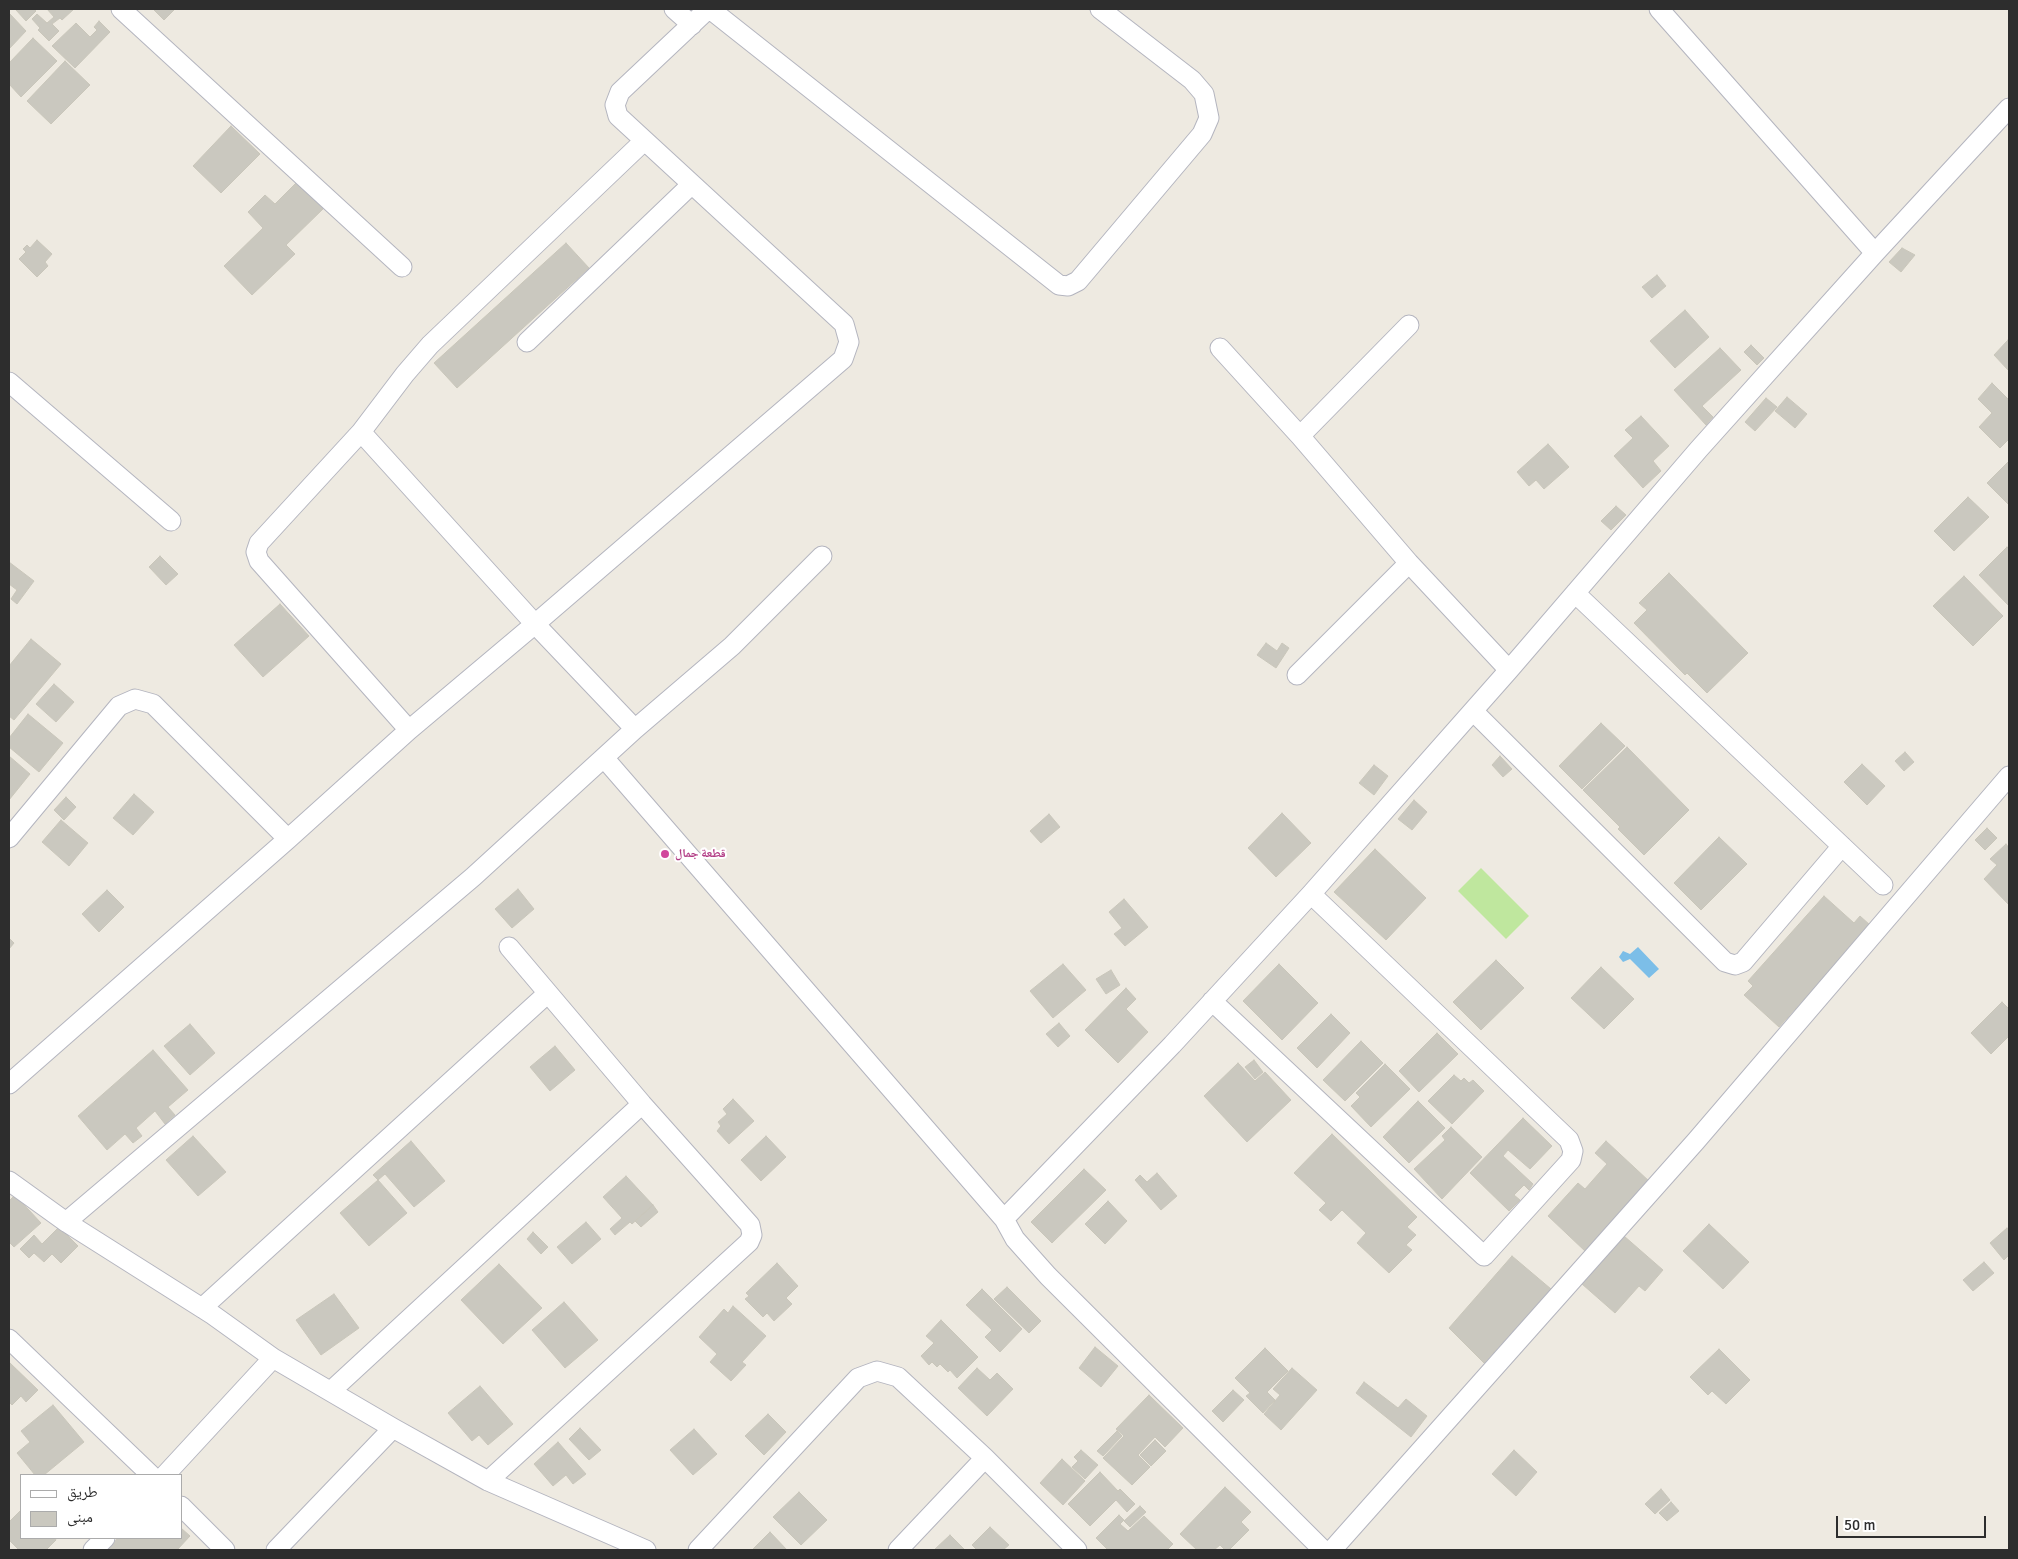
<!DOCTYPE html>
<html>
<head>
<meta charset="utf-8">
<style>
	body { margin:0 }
	#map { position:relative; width:2018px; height:1559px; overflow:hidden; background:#eeeae1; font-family:Signika,"Noto Naskh Arabic",sans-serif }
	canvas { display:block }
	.frame { position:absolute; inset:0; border:10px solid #2d2d2d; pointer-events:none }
	.legend { position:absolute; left:20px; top:1474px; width:162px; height:65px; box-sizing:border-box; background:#fff; border:1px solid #ababab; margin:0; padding:6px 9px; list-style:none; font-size:15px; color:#2d2d2d }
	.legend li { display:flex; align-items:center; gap:10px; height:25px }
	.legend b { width:25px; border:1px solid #ababab }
	.scale { position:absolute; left:1836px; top:1516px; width:150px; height:22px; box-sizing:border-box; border:2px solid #2d2d2d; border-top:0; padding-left:6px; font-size:15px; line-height:18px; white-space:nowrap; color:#2d2d2d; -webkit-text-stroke:4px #fff; paint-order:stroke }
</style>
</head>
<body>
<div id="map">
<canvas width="2018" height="1559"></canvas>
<div class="frame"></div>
<ul class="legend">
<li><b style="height:6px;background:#fff"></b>طريق</li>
<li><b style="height:14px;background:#cac8bf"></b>مبنى</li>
</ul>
<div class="scale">50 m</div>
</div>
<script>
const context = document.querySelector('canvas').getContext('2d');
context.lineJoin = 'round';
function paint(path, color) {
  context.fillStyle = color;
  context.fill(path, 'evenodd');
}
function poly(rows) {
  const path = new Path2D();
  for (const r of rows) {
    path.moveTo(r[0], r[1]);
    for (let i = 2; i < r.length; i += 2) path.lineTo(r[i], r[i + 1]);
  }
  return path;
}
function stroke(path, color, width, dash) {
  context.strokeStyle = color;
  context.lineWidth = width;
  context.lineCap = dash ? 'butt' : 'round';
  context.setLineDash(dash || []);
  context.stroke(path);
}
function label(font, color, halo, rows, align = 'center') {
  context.font = font + ' Signika,"Noto Naskh Arabic",sans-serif';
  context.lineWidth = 4;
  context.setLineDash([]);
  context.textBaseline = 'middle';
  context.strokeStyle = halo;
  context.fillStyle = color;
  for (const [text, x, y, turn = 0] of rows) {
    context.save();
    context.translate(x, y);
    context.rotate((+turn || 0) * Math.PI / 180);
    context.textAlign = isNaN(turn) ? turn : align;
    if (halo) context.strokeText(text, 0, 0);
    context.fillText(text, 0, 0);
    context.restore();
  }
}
paint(poly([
	[1481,868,1529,916,1506,939,1458,891]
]), '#bfe79e');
paint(poly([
	[1638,947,1659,969,1649,978,1630,959,1623,962,1619,957,1623,951,1630,954]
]), '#7cbee8');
const building = poly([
	[17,9,34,9,36,11,26,21,16,10,17,9],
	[47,9,74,9,62,20,60,18,52,24,59,31,49,41,38,30,40,28,32,19,37,14,47,23,54,17,47,9],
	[153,9,175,9,164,20,153,9],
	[9,13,26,31,9,49,9,13],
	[99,21,110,32,75,68,52,46,76,23,90,37,97,30,94,27,99,21],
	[33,38,57,61,21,97,9,84,9,63,33,38],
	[65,61,90,85,51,124,27,101,65,61],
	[231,126,260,154,221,193,193,166,231,126],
	[298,181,324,208,286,245,295,254,252,295,224,266,263,228,248,212,265,195,275,204,298,181],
	[37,240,52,254,45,262,48,266,37,277,19,259,26,252,23,249,27,245,30,248,37,240],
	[566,243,589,268,457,388,434,363,566,243],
	[1902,248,1915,255,1901,272,1889,262,1902,248],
	[1657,275,1666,286,1652,298,1642,287,1657,275],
	[1685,310,1709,337,1675,368,1650,341,1685,310],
	[2008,340,2009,341,2009,371,1994,355,2008,340],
	[1751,345,1764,358,1757,365,1744,352,1751,345],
	[1720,348,1741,370,1702,406,1713,417,1706,425,1674,390,1720,348],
	[1992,383,2009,400,2009,439,2000,448,1979,427,1992,413,1978,399,1992,383],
	[1787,397,1807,414,1795,428,1775,411,1787,397],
	[1766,398,1777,407,1755,431,1745,422,1766,398],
	[1641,416,1669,446,1653,461,1661,471,1643,488,1614,456,1633,438,1625,430,1641,416],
	[1548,444,1569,467,1544,489,1536,480,1529,486,1517,472,1548,444],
	[2009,461,2009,503,2008,504,1987,483,2009,461],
	[1968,497,1989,517,1954,551,1934,531,1968,497],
	[1616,506,1626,515,1611,530,1601,521,1616,506],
	[2007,547,2009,549,2009,606,1979,575,2007,547],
	[160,556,178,574,166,585,149,567,160,556],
	[9,562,34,581,17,604,11,599,17,590,9,584,9,562],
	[1669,573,1748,653,1707,693,1687,673,1685,675,1634,623,1647,610,1639,603,1669,573],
	[1964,576,2003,616,1973,646,1933,606,1964,576],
	[280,604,309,636,263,677,234,645,280,604],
	[31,639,61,664,14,720,9,716,9,666,31,639],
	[1266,643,1277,651,1282,643,1289,648,1276,668,1257,655,1266,643],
	[54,684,74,702,56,722,36,704,54,684],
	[28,714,63,743,39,772,9,747,9,738,28,714],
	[1601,723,1625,746,1582,789,1559,766,1601,723],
	[1627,747,1689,810,1644,855,1618,829,1620,827,1583,790,1627,747],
	[1905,752,1914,762,1904,771,1895,761,1905,752],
	[9,756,30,774,9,800,9,756],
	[1500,756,1512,769,1503,777,1492,765,1500,756],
	[1862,764,1885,786,1867,805,1844,782,1862,764],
	[1374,765,1388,776,1374,795,1359,783,1374,765],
	[134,794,154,812,133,835,113,818,134,794],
	[66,797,76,807,64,820,54,810,66,797],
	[1414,800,1427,812,1412,830,1398,819,1414,800],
	[1282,813,1311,843,1276,877,1248,848,1282,813],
	[1049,814,1060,827,1041,843,1030,831,1049,814],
	[61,820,88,843,69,866,42,842,61,820],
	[1987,828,1997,838,1985,850,1975,840,1987,828],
	[1719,837,1747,864,1701,910,1674,883,1719,837],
	[2006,844,2009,848,2009,905,1984,879,1997,865,1990,859,2006,844],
	[1375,849,1426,898,1386,940,1334,892,1375,849],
	[518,889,534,909,512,928,495,909,518,889],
	[107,890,124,907,99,932,82,914,107,890],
	[1824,896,1854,923,1860,916,1870,925,1779,1027,1744,995,1753,986,1748,981,1824,896],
	[1124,899,1148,927,1125,946,1114,934,1122,928,1109,912,1124,899],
	[9,938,14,943,9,949,9,938],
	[1496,960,1524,988,1481,1030,1453,1002,1496,960],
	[1063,964,1086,990,1053,1018,1030,991,1063,964],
	[1279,964,1318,1003,1282,1040,1243,1001,1279,964],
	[1601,967,1634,999,1604,1029,1571,998,1601,967],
	[1111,970,1120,985,1106,994,1096,979,1111,970],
	[1126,988,1136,999,1126,1009,1148,1032,1118,1063,1085,1030,1126,988],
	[2002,1002,2009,1009,2009,1036,1991,1054,1971,1033,2002,1002],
	[1331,1014,1350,1033,1317,1068,1297,1048,1331,1014],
	[1059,1023,1070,1036,1058,1047,1046,1034,1059,1023],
	[190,1024,215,1053,190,1075,164,1046,190,1024],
	[1437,1033,1458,1054,1419,1092,1399,1071,1437,1033],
	[1361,1041,1383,1063,1345,1101,1323,1080,1361,1041],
	[555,1046,575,1070,550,1091,530,1067,555,1046],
	[153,1050,188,1090,168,1107,175,1115,165,1124,155,1111,136,1128,142,1136,133,1143,125,1134,107,1150,78,1116,153,1050],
	[1254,1060,1263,1072,1255,1079,1245,1067,1254,1060],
	[1238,1063,1255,1081,1265,1072,1291,1100,1247,1142,1204,1096,1238,1063],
	[1385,1064,1410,1089,1371,1127,1351,1106,1360,1097,1356,1093,1385,1064],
	[1454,1075,1461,1081,1464,1078,1469,1083,1473,1080,1484,1091,1452,1124,1428,1101,1454,1075],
	[733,1099,754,1121,729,1144,717,1131,721,1126,718,1122,727,1114,723,1109,733,1099],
	[1418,1101,1445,1128,1409,1163,1383,1137,1418,1101],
	[1523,1118,1552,1146,1530,1169,1508,1150,1503,1156,1533,1184,1529,1190,1524,1185,1514,1195,1520,1200,1509,1211,1470,1173,1523,1118],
	[1451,1127,1482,1157,1442,1199,1414,1169,1445,1140,1442,1136,1451,1127],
	[1332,1134,1417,1217,1407,1227,1416,1235,1406,1245,1412,1250,1389,1273,1357,1243,1366,1233,1342,1210,1331,1221,1319,1210,1326,1203,1294,1173,1332,1134],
	[193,1136,226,1172,198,1196,166,1160,193,1136],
	[766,1136,786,1157,761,1181,741,1160,766,1136],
	[411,1141,445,1181,414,1207,385,1174,378,1180,373,1175,411,1141],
	[1606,1141,1650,1182,1586,1252,1548,1216,1578,1183,1585,1189,1607,1164,1595,1153,1606,1141],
	[1084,1169,1106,1190,1052,1243,1031,1222,1084,1169],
	[1157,1173,1177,1196,1161,1210,1135,1180,1140,1175,1147,1182,1157,1173],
	[626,1176,653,1205,632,1224,630,1222,615,1235,610,1229,622,1218,603,1197,626,1176],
	[378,1180,407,1213,369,1246,340,1213,378,1180],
	[15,1195,41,1223,14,1247,9,1242,9,1201,15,1195],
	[1108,1201,1127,1221,1105,1244,1085,1224,1108,1201],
	[653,1205,658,1212,641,1227,635,1221,653,1205],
	[586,1222,601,1239,572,1264,557,1247,586,1222],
	[1709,1224,1749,1262,1723,1289,1683,1251,1709,1224],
	[59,1227,78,1246,61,1263,52,1254,44,1262,34,1253,29,1258,20,1249,34,1235,42,1244,59,1227],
	[2007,1228,2009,1231,2009,1255,2004,1260,1990,1243,2007,1228],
	[533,1232,548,1247,541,1254,527,1239,533,1232],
	[1624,1236,1663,1270,1645,1291,1639,1286,1615,1313,1582,1284,1624,1236],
	[1512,1256,1551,1289,1484,1363,1449,1328,1512,1256],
	[1984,1262,1994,1273,1973,1291,1963,1280,1984,1262],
	[777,1263,798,1286,786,1298,792,1304,774,1321,767,1313,763,1317,745,1299,749,1296,746,1293,777,1263],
	[499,1264,542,1308,503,1344,461,1300,499,1264],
	[1007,1287,1041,1321,1029,1333,994,1299,1007,1287],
	[982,1289,1022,1329,1000,1352,985,1337,992,1330,966,1305,982,1289],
	[334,1294,359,1328,321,1355,296,1320,334,1294],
	[564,1302,598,1340,565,1368,532,1330,564,1302],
	[733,1306,766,1336,742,1362,746,1365,731,1381,710,1362,717,1354,699,1337,724,1309,728,1313,733,1306],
	[941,1320,978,1357,957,1378,950,1370,948,1372,940,1364,937,1367,932,1362,929,1365,921,1356,934,1343,926,1336,941,1320],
	[1095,1347,1118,1366,1101,1387,1079,1368,1095,1347],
	[1265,1348,1288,1371,1267,1392,1275,1400,1263,1413,1246,1396,1250,1393,1235,1378,1265,1348],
	[1719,1349,1750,1380,1726,1404,1712,1391,1708,1395,1690,1377,1719,1349],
	[9,1362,38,1390,26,1402,21,1396,12,1405,9,1402,9,1389,10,1387,9,1386,9,1362],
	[977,1368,990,1380,997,1373,1013,1389,987,1416,958,1388,977,1368],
	[1292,1368,1317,1390,1281,1430,1264,1414,1280,1395,1273,1389,1292,1368],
	[1364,1382,1398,1408,1406,1399,1427,1416,1411,1437,1356,1393,1364,1382],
	[480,1386,513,1424,488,1445,479,1435,472,1441,448,1413,480,1386],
	[1233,1390,1244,1400,1223,1422,1212,1411,1233,1390],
	[1149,1395,1183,1428,1165,1447,1155,1437,1138,1455,1150,1467,1132,1485,1103,1458,1124,1436,1116,1429,1149,1395],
	[53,1405,84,1442,44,1475,35,1475,17,1453,30,1442,21,1431,53,1405],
	[768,1414,786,1432,764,1455,745,1436,768,1414],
	[580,1428,601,1450,589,1460,569,1439,580,1428],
	[694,1429,717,1454,693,1475,670,1450,694,1429],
	[1117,1431,1122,1436,1103,1456,1097,1451,1117,1431],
	[1155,1440,1166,1451,1151,1466,1140,1455,1155,1440],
	[558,1442,586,1474,573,1484,566,1475,553,1486,534,1464,558,1442],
	[1081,1450,1098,1465,1085,1479,1072,1467,1078,1461,1074,1457,1081,1450],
	[1514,1450,1537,1472,1516,1496,1492,1474,1514,1450],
	[1062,1459,1085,1481,1063,1505,1040,1483,1062,1459],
	[1100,1472,1118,1491,1120,1489,1135,1504,1127,1512,1116,1500,1090,1526,1068,1504,1100,1472],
	[1225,1487,1251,1512,1241,1522,1249,1530,1229,1550,1225,1550,1220,1545,1214,1550,1197,1550,1180,1534,1225,1487],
	[1661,1489,1670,1500,1655,1514,1645,1504,1661,1489],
	[799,1492,827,1520,801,1545,773,1517,799,1492],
	[1671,1502,1679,1511,1667,1521,1659,1513,1671,1502],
	[1140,1506,1146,1512,1130,1527,1124,1521,1140,1506],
	[21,1510,21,1538,55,1538,56,1540,46,1550,19,1550,9,1540,9,1522,21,1510],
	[1119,1515,1124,1520,1120,1524,1128,1531,1144,1516,1173,1544,1167,1550,1108,1550,1096,1538,1119,1515],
	[990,1527,1009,1545,1003,1550,977,1550,972,1545,990,1527],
	[181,1528,190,1536,177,1550,107,1550,118,1538,181,1538,181,1528],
	[770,1532,787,1550,753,1549,770,1532],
	[950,1535,965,1550,934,1550,950,1535]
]);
paint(building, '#cac8bf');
stroke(building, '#c9c6ba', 1);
const street = poly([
	[121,9,402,267],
	[674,9,692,25],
	[710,9,1059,285,1068,286,1078,281,1202,134,1209,118,1204,94,1192,80,1100,9],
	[1659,9,1875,253],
	[527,342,692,184],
	[1220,348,1300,436,1409,563,1509,670],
	[9,382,171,521],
	[361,432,405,374,430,345,644,141],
	[1300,436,1409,325],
	[1575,593,1883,885],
	[1297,675,1409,563],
	[1473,711,1725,962,1735,965,1743,962,1842,846],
	[409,730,259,561,256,552,259,543,361,432,535,624,635,729],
	[605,759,1004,1219,1015,1239,1048,1276,1323,1550],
	[9,838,119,706,135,699,153,704,288,839],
	[1212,1001,1484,1256,1571,1160,1573,1151,1569,1140,1311,894],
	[9,1084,288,839,409,730,535,624,843,359,849,342,844,324,618,116,615,105,620,92,708,9],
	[9,1181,66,1222,213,1315,273,1358,393,1428,488,1481,646,1550],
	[1004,1219,1172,1045,1311,894,1509,670,1699,449,1875,253,2009,108],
	[66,1222,473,877,635,729,732,646,822,556],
	[202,1308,548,993],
	[9,1339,151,1475],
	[331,1391,642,1104],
	[165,1475,273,1358],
	[488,1481,749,1242,752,1235,750,1225,642,1104,509,947],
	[181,1506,225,1550],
	[93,1550,105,1538],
	[276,1550,393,1428],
	[698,1550,858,1378,877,1371,898,1377,985,1458,1077,1550],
	[898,1550,985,1458],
	[1332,1550,1696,1141,2009,776]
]);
stroke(street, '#b4b5bf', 21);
stroke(street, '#fff', 19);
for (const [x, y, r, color] of [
	[665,854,5,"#d1479c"]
]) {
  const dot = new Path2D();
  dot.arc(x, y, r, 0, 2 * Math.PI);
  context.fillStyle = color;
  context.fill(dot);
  stroke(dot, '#fff', 2);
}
label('bold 12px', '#b23c85', '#fff', [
	["قطعة جمال",675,854]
], 'left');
</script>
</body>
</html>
